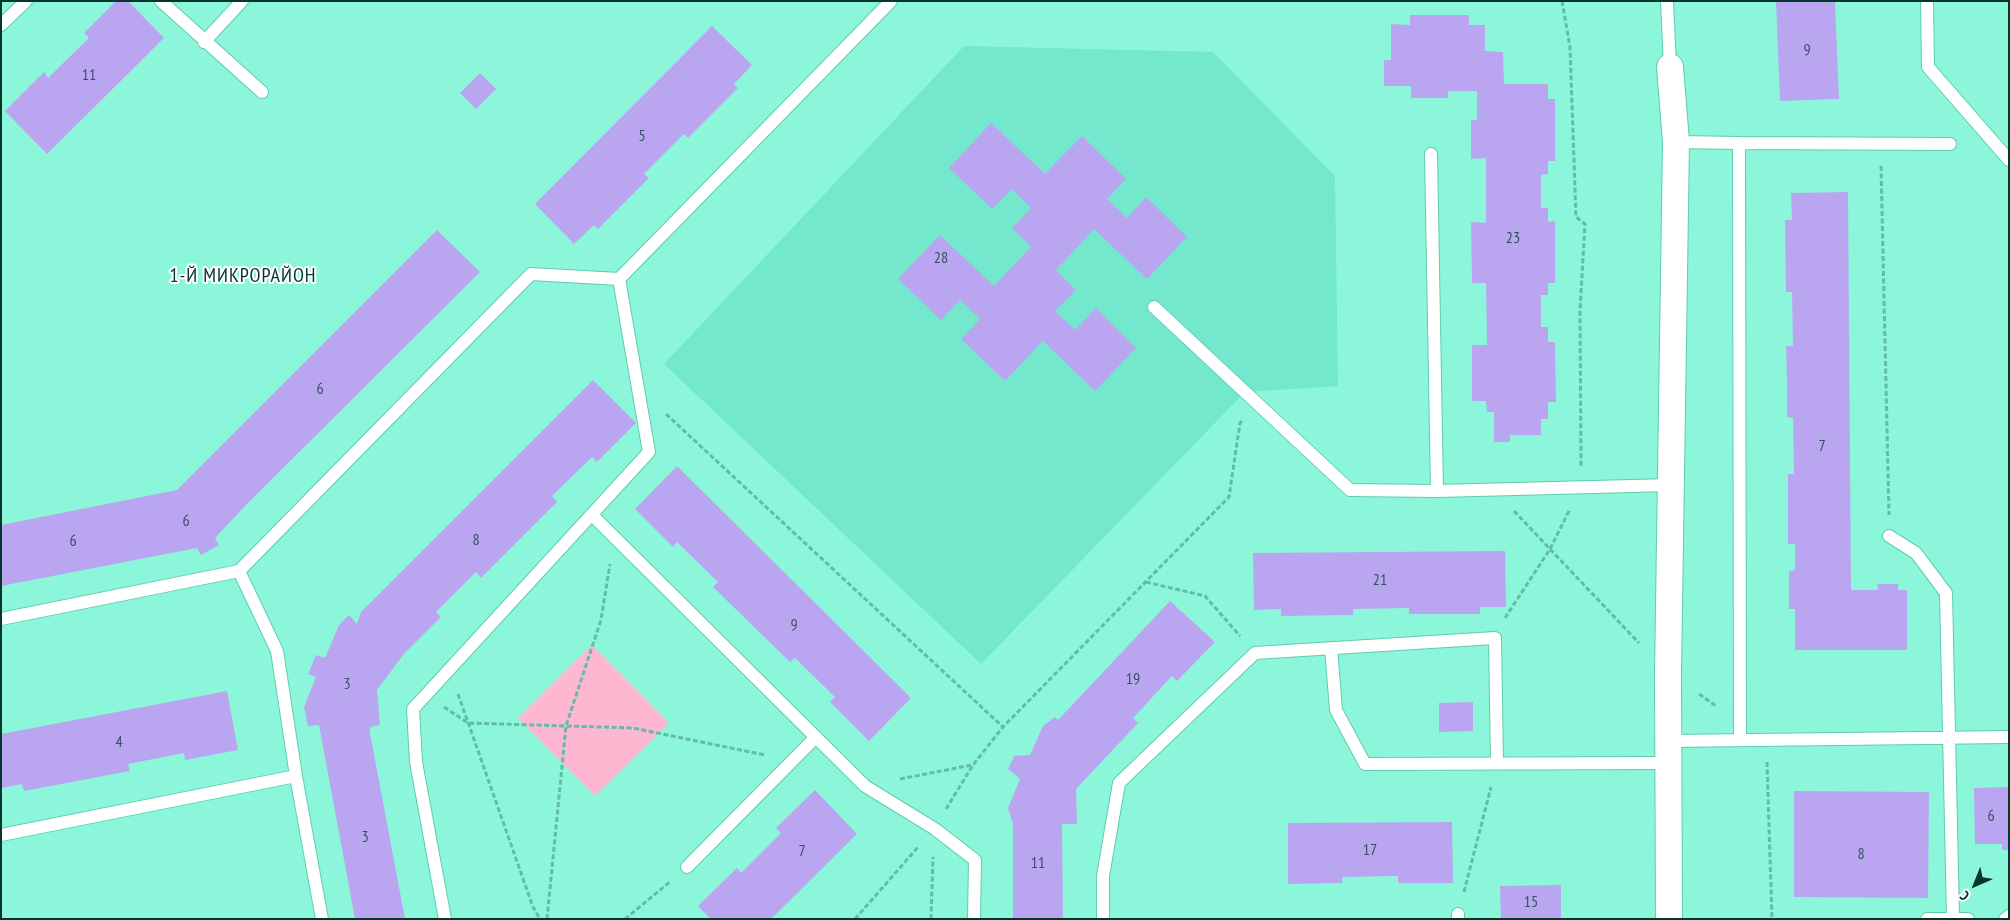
<!DOCTYPE html>
<html>
<head>
<meta charset="utf-8">
<style>
	body { margin:0 }
	#map { position:relative; width:2010px; height:920px; overflow:hidden; background:#8cf6db; font-family:"PT Sans Narrow",sans-serif }
	canvas { display:block }
	.frame { position:absolute; inset:0; border:2px solid #05362c; pointer-events:none }
	.north { position:absolute; left:1950px; top:860px; width:50px; height:50px; -webkit-text-stroke:4px #fff; paint-order:stroke; rotate:224deg; font-size:14px; font-weight:700; line-height:20px; text-align:center; color:#05362c }
	.north::after { content:''; display:block; margin:auto; width:18px; height:22px; background:#05362c; clip-path:polygon(50% 0,100% 100%,50% 72%,0 100%) }
</style>
</head>
<body>
<div id="map">
<canvas width="2010" height="920"></canvas>
<div class="frame"></div>
<div class="north">С</div>
</div>
<script>
const context = document.querySelector('canvas').getContext('2d');
context.lineJoin = 'round';
function paint(path, color) {
  context.fillStyle = color;
  context.fill(path, 'evenodd');
}
function poly(rows) {
  const path = new Path2D();
  for (const r of rows) {
    path.moveTo(r[0], r[1]);
    for (let i = 2; i < r.length; i += 2) path.lineTo(r[i], r[i + 1]);
  }
  return path;
}
function stroke(path, color, width, dash) {
  context.strokeStyle = color;
  context.lineWidth = width;
  context.lineCap = dash ? 'butt' : 'round';
  context.setLineDash(dash || []);
  context.stroke(path);
}
function label(font, color, halo, rows, align = 'center') {
  context.font = font + ' "PT Sans Narrow",sans-serif';
  context.lineWidth = 4;
  context.setLineDash([]);
  context.textBaseline = 'middle';
  context.strokeStyle = halo;
  context.fillStyle = color;
  for (const [text, x, y, turn = 0] of rows) {
    context.save();
    context.translate(x, y);
    context.rotate((+turn || 0) * Math.PI / 180);
    context.textAlign = isNaN(turn) ? turn : align;
    if (halo) context.strokeText(text, 0, 0);
    context.fillText(text, 0, 0);
    context.restore();
  }
}
paint(poly([
	[964,46,1213,52,1335,176,1338,386,1245,392,981,664,664,364]
]), '#73e8cc');
paint(poly([
	[592,645,669,723,595,796,518,718]
]), '#fdb7d0');
paint(poly([
	[116,1,128,1,164,38,47,154,5,111,44,72,48,78,89,38,84,33],
	[1776,1,1835,1,1839,99,1780,101],
	[1410,15,1469,15,1469,25,1485,25,1485,51,1503,52,1504,84,1548,84,1548,99,1555,99,1555,161,1548,161,1548,174,1541,175,1541,208,1548,208,1548,222,1555,221,1555,283,1548,283,1548,295,1541,295,1541,327,1548,327,1548,342,1555,342,1556,402,1548,402,1548,419,1541,419,1541,435,1510,435,1510,442,1494,442,1494,412,1487,412,1486,401,1472,401,1472,345,1487,345,1486,283,1472,283,1471,222,1486,223,1486,158,1471,159,1471,120,1477,120,1477,91,1448,91,1448,98,1411,98,1411,86,1384,86,1384,60,1391,60,1391,24,1410,25],
	[712,26,752,65,734,84,738,88,688,138,684,134,644,174,649,178,598,229,594,225,574,244,535,204],
	[480,73,496,89,476,109,460,93],
	[991,123,1045,174,1082,136,1126,179,1107,199,1127,218,1146,197,1187,237,1147,279,1094,229,1056,270,1076,290,1055,311,1075,330,1096,308,1136,348,1095,391,1043,341,1005,381,961,339,980,319,960,300,941,320,898,279,940,235,994,286,1031,247,1012,228,1031,208,1012,189,992,209,949,168],
	[1848,192,1851,590,1878,590,1877,584,1898,584,1898,590,1907,590,1907,650,1795,650,1795,609,1789,609,1789,571,1795,570,1795,544,1788,544,1788,474,1794,474,1793,418,1787,417,1787,382,1786,346,1793,346,1792,292,1786,292,1785,220,1792,220,1791,193],
	[437,230,480,272,247,504,215,538,219,545,201,555,197,548,1,586,1,525,177,490],
	[593,380,636,423,597,462,592,457,552,496,557,502,481,578,476,572,436,612,441,617,403,655,377,690,380,725,370,727,370,733,405,919,355,919,319,725,308,726,304,707,316,677,308,674,316,655,325,658,339,625,349,615,357,624,361,612],
	[677,466,911,698,869,741,830,702,835,697,795,658,790,662,713,587,718,582,677,542,673,547,635,509],
	[1505,551,1506,607,1480,607,1480,614,1409,614,1409,608,1353,609,1353,615,1281,616,1281,609,1254,610,1253,553],
	[1170,601,1215,642,1177,681,1172,676,1133,718,1138,723,1076,789,1077,824,1062,824,1063,919,1013,919,1013,824,1008,808,1020,779,1008,769,1014,756,1030,755,1043,726,1055,717,1058,720],
	[227,691,238,750,185,760,184,753,128,764,130,771,24,791,22,784,1,788,1,734],
	[1473,702,1473,731,1439,732,1439,703],
	[2009,787,2009,850,2002,850,2002,844,1975,844,1974,788],
	[815,790,857,834,771,919,711,919,698,906,737,868,741,873,781,833,776,828],
	[1794,791,1929,792,1928,898,1794,897],
	[1452,822,1453,883,1398,883,1398,876,1342,877,1342,883,1288,884,1288,823],
	[1561,885,1561,919,1501,919,1500,886]
]), '#baa6f0');
const lane = poly([
	[161,1,262,92],
	[1667,1,1670,67],
	[1927,1,1928,67,2009,160],
	[1,25,26,1],
	[204,42,242,1],
	[1676,142,1739,143,1740,740],
	[1739,143,1950,144],
	[1431,154,1437,491],
	[1154,307,1350,490,1437,491,1671,485],
	[592,515,865,786,935,829,975,860,974,919],
	[1889,536,1916,553,1946,593,1953,918],
	[239,571,277,651,296,776,322,919],
	[1,619,239,571,531,274,619,279,891,1],
	[1331,648,1336,710,1365,764,1668,763],
	[1668,741,2009,737],
	[1,835,296,776],
	[687,867,816,737],
	[1458,914,1458,919],
	[445,919,416,762,413,709,649,452,619,279],
	[1103,919,1103,876,1119,783,1255,653,1495,638,1497,764],
	[1927,919,1968,919],
	[2005,919,2009,916]
]);
const street = poly([
	[1669,919,1668,673,1676,142,1670,67]
]);
stroke(lane, '#60cbb2', 14);
stroke(street, '#60cbb2', 28);
stroke(poly([
	[1562,1,1570,47,1576,217,1585,224,1580,310,1581,466],
	[1881,166,1889,515],
	[666,414,1003,727],
	[1514,511,1639,643],
	[1146,582,1205,596,1240,636],
	[1505,618,1550,549,1570,509],
	[458,694,533,907,540,919],
	[1699,694,1716,706],
	[444,707,468,723,633,728,765,755],
	[1767,762,1772,919],
	[900,779,972,765],
	[946,809,973,765,1003,727,1229,497,1240,423,1243,420],
	[1464,892,1491,787],
	[547,919,566,726,601,620,610,564],
	[625,919,671,881],
	[855,919,919,846],
	[931,919,933,857]
]), '#63bca6', 3, [5, 2.5]);
stroke(lane, '#fff', 12);
stroke(street, '#fff', 26);
label('16px', '#32525d', null, [
	["9",1807,50],
	["11",89,75],
	["5",642,136],
	["23",1513,238],
	["28",941,258],
	["6",320,389],
	["7",1822,446],
	["6",186,521],
	["8",476,540],
	["6",73,541],
	["21",1380,580],
	["9",794,625],
	["19",1133,679],
	["3",347,684],
	["4",119,742],
	["6",1991,816],
	["3",365,837],
	["17",1370,850],
	["7",802,851],
	["8",1861,854],
	["11",1038,863],
	["15",1531,902]
]);
context.letterSpacing = '1px';
label('20px', '#05362c', '#fff', [
	["1-Й МИКРОРАЙОН",243,276]
]);
context.letterSpacing = '0px';
</script>
</body>
</html>
